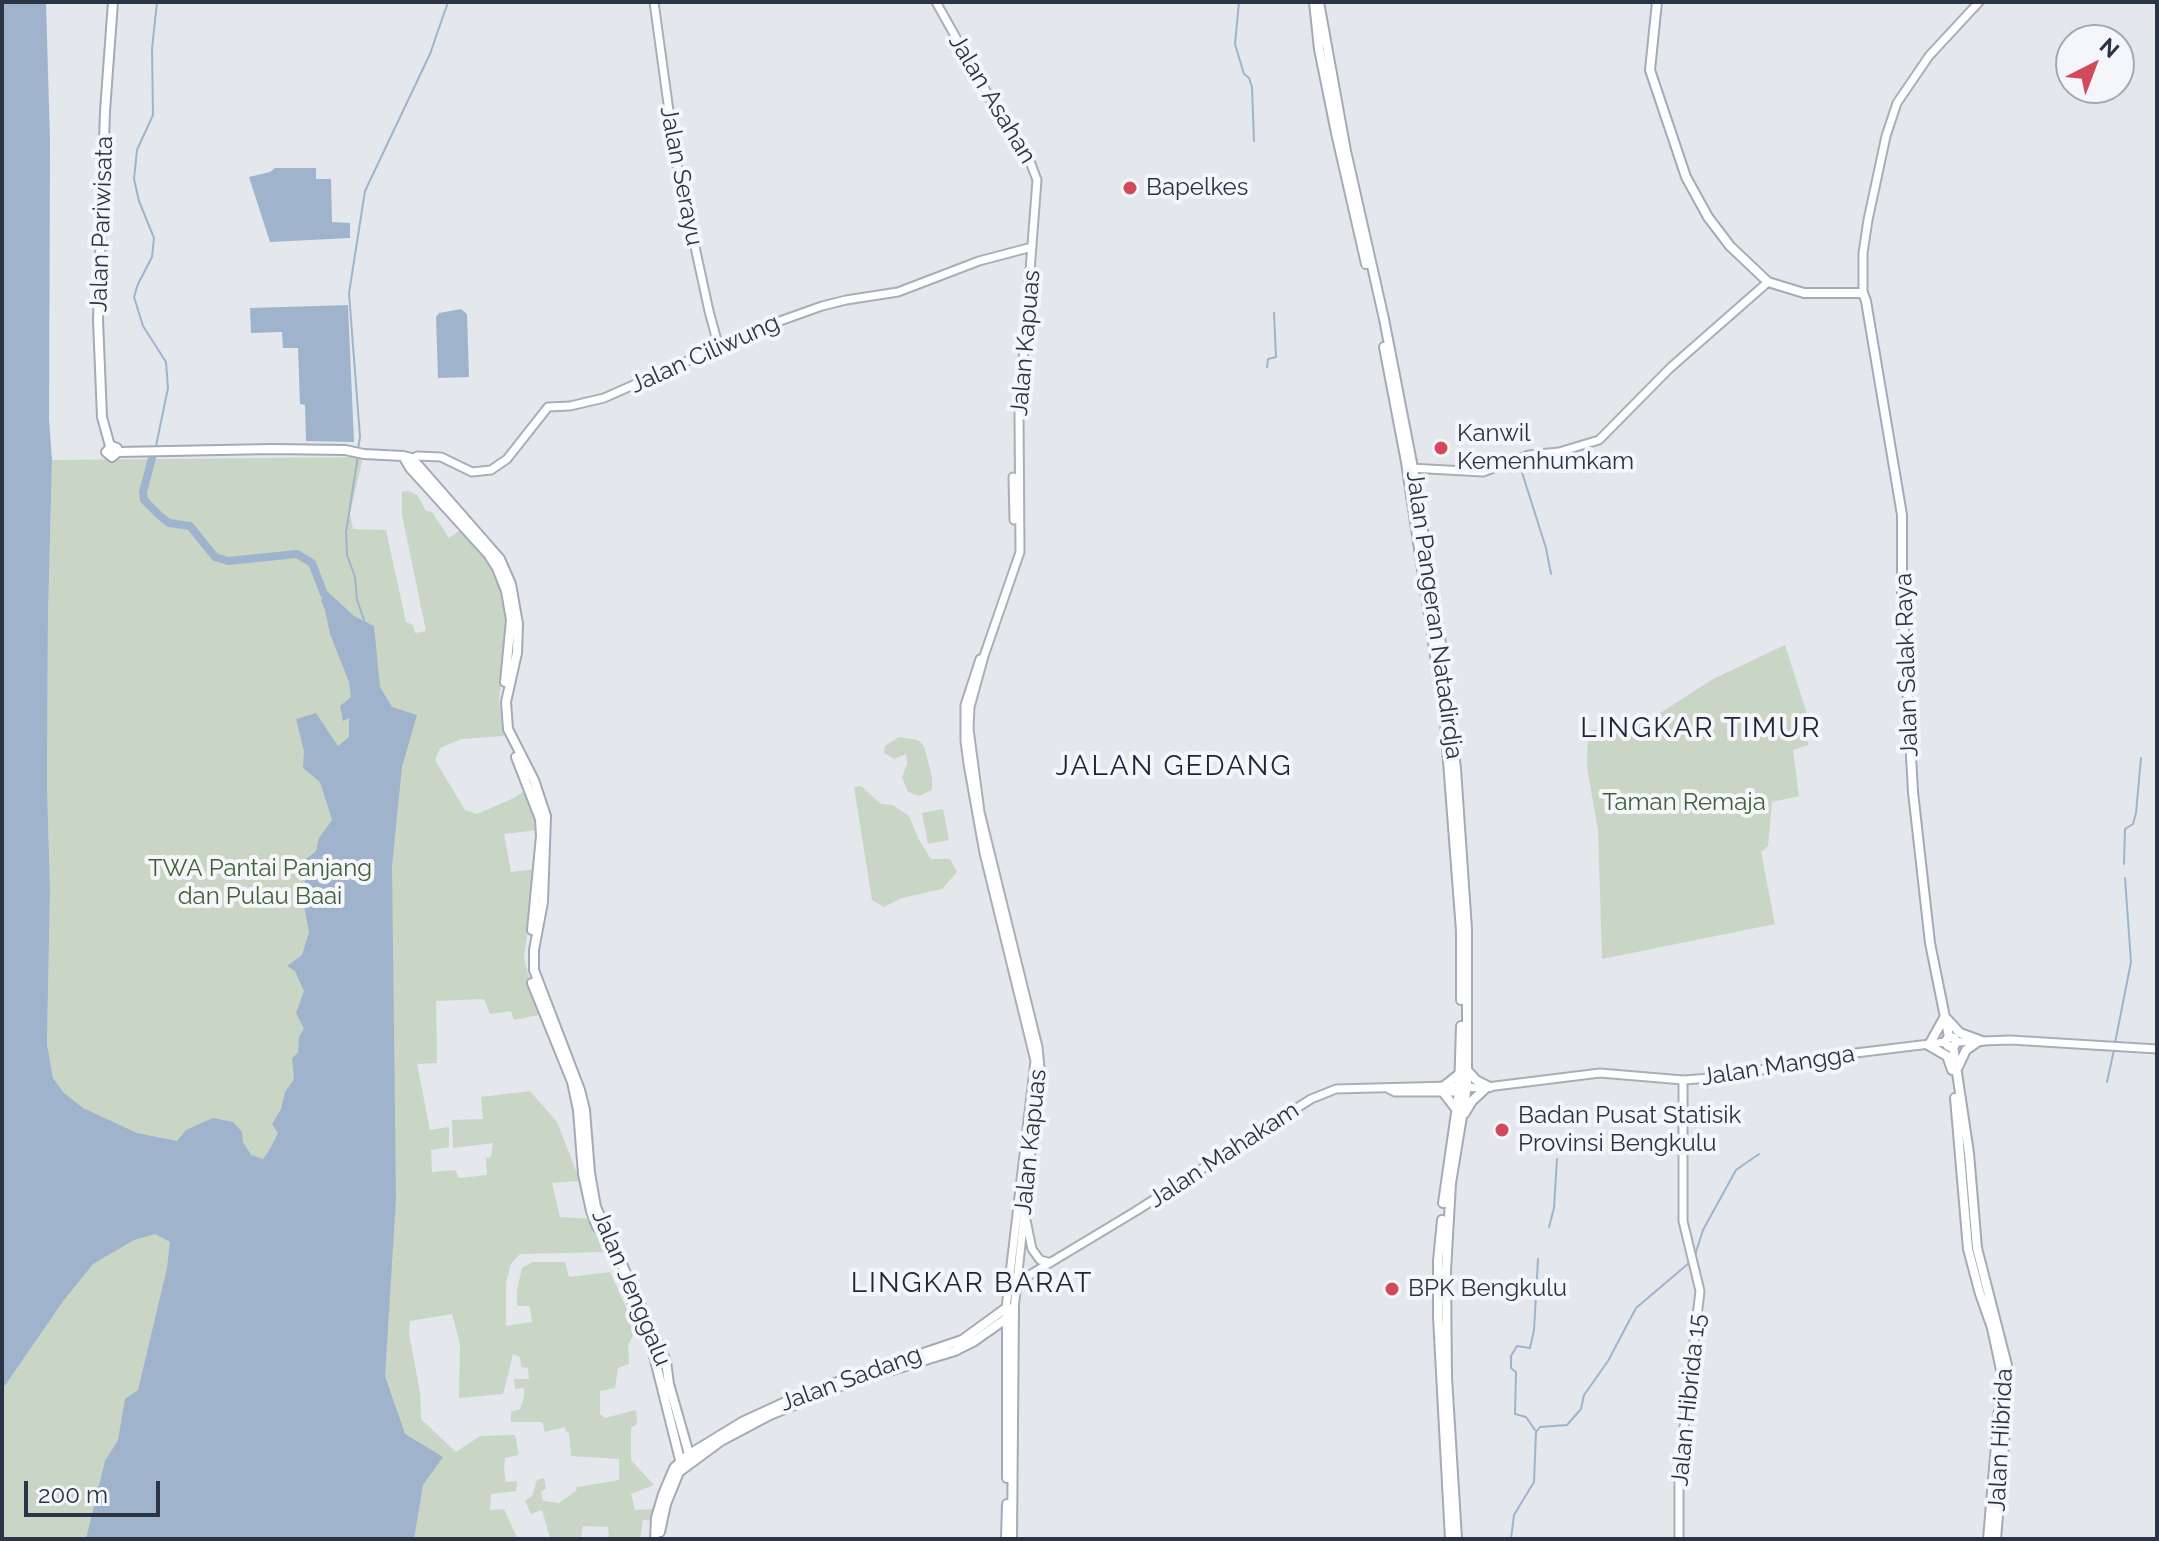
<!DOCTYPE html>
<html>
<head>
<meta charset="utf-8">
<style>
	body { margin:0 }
	#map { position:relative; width:2159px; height:1541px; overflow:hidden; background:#e4e7ec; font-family:Raleway,sans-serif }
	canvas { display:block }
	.frame { position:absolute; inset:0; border:4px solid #2b3445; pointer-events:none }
	.north { position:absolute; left:2055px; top:24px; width:80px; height:80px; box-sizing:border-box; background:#f4f6f9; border:2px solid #a4a8b1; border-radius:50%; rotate:42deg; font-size:22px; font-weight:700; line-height:32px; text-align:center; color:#2b3445 }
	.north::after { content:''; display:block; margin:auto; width:28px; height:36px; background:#d1495b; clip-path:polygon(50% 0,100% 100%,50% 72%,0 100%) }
	.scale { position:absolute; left:24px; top:1481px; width:136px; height:36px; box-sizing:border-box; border:4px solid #2b3445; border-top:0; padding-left:10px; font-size:24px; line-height:28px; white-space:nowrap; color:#2b3445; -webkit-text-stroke:6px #f4f6f9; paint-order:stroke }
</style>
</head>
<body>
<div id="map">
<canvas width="2159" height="1541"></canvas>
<div class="frame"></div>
<div class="north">N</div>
<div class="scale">200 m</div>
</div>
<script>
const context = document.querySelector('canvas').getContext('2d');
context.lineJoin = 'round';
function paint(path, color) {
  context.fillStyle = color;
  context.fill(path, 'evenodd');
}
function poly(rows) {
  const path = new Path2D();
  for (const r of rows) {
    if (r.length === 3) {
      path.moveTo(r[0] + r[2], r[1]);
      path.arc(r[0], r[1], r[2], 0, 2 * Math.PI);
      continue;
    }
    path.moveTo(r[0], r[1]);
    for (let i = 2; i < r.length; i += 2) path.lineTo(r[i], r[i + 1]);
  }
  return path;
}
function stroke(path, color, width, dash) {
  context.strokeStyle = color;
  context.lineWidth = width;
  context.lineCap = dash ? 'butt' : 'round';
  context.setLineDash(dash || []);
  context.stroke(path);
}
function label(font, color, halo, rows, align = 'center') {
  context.font = font + ' Raleway,sans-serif';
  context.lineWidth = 8;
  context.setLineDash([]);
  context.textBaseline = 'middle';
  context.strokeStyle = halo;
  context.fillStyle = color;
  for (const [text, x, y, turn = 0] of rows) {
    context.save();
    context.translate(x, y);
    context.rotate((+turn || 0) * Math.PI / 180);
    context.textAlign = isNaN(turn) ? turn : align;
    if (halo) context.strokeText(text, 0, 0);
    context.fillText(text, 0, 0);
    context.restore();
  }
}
paint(poly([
	[363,457,350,513,353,529,386,530,406,622,413,625,415,633,426,631,402,515,402,492,409,491,418,496,426,511,432,512,449,538,463,528,488,554,505,595,508,624,499,700,504,736,461,739,440,748,435,760,465,810,477,814,514,798,528,788,538,830,504,834,511,872,536,869,524,958,539,1015,514,1020,511,1011,490,1014,484,999,436,1001,437,1063,417,1064,430,1130,449,1127,449,1147,431,1150,432,1172,455,1170,459,1178,487,1175,486,1158,491,1157,493,1143,453,1148,452,1120,483,1119,481,1097,530,1091,557,1122,580,1181,552,1183,560,1217,593,1219,604,1252,520,1254,511,1264,506,1282,506,1326,532,1322,530,1306,517,1306,517,1290,522,1268,533,1262,565,1262,569,1277,610,1272,633,1322,634,1333,628,1346,629,1364,618,1368,615,1388,600,1391,600,1414,605,1418,636,1410,637,1424,631,1428,631,1460,654,1485,631,1494,635,1510,656,1509,654,1521,643,1520,640,1539,609,1539,608,1527,583,1526,581,1538,550,1538,542,1510,531,1514,525,1501,532,1496,537,1480,544,1478,546,1489,541,1491,543,1501,559,1503,576,1491,577,1487,619,1480,619,1459,571,1456,569,1433,566,1432,565,1427,545,1432,542,1422,511,1422,511,1412,520,1409,524,1397,524,1388,515,1389,514,1379,529,1379,528,1368,521,1367,520,1357,513,1354,503,1394,459,1398,460,1344,452,1314,410,1321,409,1334,420,1392,421,1419,456,1452,480,1436,515,1435,519,1455,505,1458,504,1470,506,1482,517,1481,516,1491,491,1494,490,1510,504,1509,518,1539,2,1539,2,1390,64,1300,64,1093,53,1078,47,1044,50,890,47,784,48,616,52,460],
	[1785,645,1808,717,1808,745,1793,750,1799,796,1772,802,1768,846,1761,852,1775,924,1602,959,1598,829,1587,768,1588,731,1648,721,1713,679],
	[899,737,918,740,924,746,932,777,932,790,919,796,908,792,902,777,907,764,906,754,894,759,884,753,885,746],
	[861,786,881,804,893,805,909,816,919,840,931,859,950,859,957,872,942,889,902,898,884,907,872,900,854,787],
	[943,809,949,840,928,844,922,813]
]), '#c9d6c5');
paint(poly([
	[2,2,46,2,50,141,49,419,52,460,48,616,47,784,50,890,47,1044,53,1078,64,1093,83,1108,137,1133,177,1141,186,1130,213,1118,233,1122,242,1132,243,1142,251,1155,263,1159,270,1149,278,1133,272,1124,281,1109,285,1092,294,1079,292,1058,298,1053,299,1037,304,1029,296,1013,304,991,295,971,287,966,302,955,309,932,304,906,306,859,316,851,319,838,332,820,320,782,303,768,304,751,296,719,316,713,338,746,349,737,349,718,343,721,340,706,351,697,349,682,330,634,325,610,321,600,328,592,354,616,374,626,380,687,392,707,417,715,402,767,392,866,396,1199,385,1376,405,1434,443,1457,423,1485,414,1539,86,1539,105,1461,118,1440,125,1399,138,1390,167,1268,170,1242,155,1234,134,1240,93,1264,64,1300,2,1390],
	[275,168,316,168,316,179,331,179,332,222,350,223,350,238,270,242,249,177,270,172],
	[348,305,354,442,306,441,305,405,300,404,298,348,283,348,282,332,251,333,250,308],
	[461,309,467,314,469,377,438,378,436,317,439,313]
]), '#9fb4cc');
stroke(poly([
	[1239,2,1235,44,1244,74,1249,78,1252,87,1254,141],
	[1267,367,1268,359,1276,357,1274,313],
	[156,446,168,388,166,362,143,326,134,297,138,284,152,257,154,238,139,201,134,179,137,150,153,115,152,49,157,2],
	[358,449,360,437,349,293,365,191,430,54,448,2],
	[358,456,346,532,347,555,355,577,357,600,364,620],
	[1519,463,1546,548,1551,574],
	[2124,864,2125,829,2133,824,2136,813,2141,758],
	[2115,1043,2131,962,2125,878],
	[2107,1082,2114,1050],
	[1549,1227,1554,1208,1557,1159],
	[1695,1255,1703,1230,1736,1170,1759,1154],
	[1535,1430,1526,1417,1515,1414,1516,1372,1511,1368,1511,1356,1517,1346,1530,1348,1534,1330,1538,1259],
	[1511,1539,1514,1515,1534,1482,1536,1432,1540,1427,1567,1425,1581,1409,1584,1395,1608,1361,1636,1308,1689,1263]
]), '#9fb4cc', 2);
stroke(poly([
	[152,458,143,492,144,500,159,515,169,523,190,526,215,557,228,561,297,554,312,563,324,594]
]), '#9fb4cc', 8);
const secondary = poly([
	[654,2,675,155,709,311,719,348],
	[936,2,991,100,1028,156,1037,180,1019,413,1020,552,984,656,970,707,969,729,980,812,1038,1047,1040,1068,1014,1309],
	[1863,293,1863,253,1868,220,1886,136,1897,103,1929,56,1979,2],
	[408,461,417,456,441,457,472,472,491,470,507,459,548,407,570,406,604,398,766,326,822,306,846,300,898,292,979,261,1032,247],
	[1410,468,1483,472,1529,455,1559,452,1599,440,1670,368,1768,282],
	[1013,477,1014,520],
	[980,659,965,705,965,741,968,764,984,853,1035,1061,1006,1308],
	[1955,1042,2011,1040,2157,1049],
	[1389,1089,1395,1092,1462,1092],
	[1026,1220,1032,1249,1040,1260,1048,1262],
	[1013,1285,1136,1211,1311,1099,1336,1089,1450,1086,1479,1088,1600,1073,1683,1080,1726,1077,1831,1056,1946,1042],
	[1679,1539,1679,1470,1700,1291,1683,1221,1683,1080]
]);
const primary = poly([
	[1314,2,1319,49,1336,133,1366,264],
	[1319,2,1346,151,1384,319,1413,468,1440,637,1456,769,1467,929,1467,1086,1451,1183,1446,1271,1447,1377,1457,1539],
	[1657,2,1650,70,1686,177,1708,217,1730,246,1768,282,1804,293,1863,293,1866,301,1902,515,1902,593,1913,792,1930,943,1949,1037],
	[1384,347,1406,462,1445,722,1461,931,1461,1000],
	[110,446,102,417,98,320,105,111,113,2],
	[118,452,117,448,112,446,106,452,112,457,118,452,272,449,345,450,364,454,403,456,411,458,417,464,500,559,511,584,518,624,517,653,506,702,508,729,534,780,546,816,543,902,534,950,534,970,580,1090,585,1110,590,1173,596,1207,666,1361,669,1384,691,1461],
	[403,456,410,468,488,554,497,568,506,591,511,620,505,682],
	[516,757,540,819,541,836,532,930],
	[532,983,572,1082,578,1110,583,1174,591,1211,597,1227],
	[1947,1019,1960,1033,1982,1041],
	[1951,1042,5],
	[1928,1045,1947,1056,1952,1070],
	[1929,1045,1944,1018],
	[1953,1046,1969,1153,1977,1248,2007,1365,2007,1409,1996,1539],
	[1958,1067,1966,1050,1979,1041],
	[1467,1070,1476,1080,1490,1087],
	[1444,1086,1459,1074],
	[1443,1092,1456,1109],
	[1955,1098,1968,1249,1980,1294,1992,1328,2002,1375,1988,1539],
	[1465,1113,1472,1101,1487,1087],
	[1443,1203,1459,1092,1461,1026],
	[1442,1220,1438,1261,1438,1317,1450,1539],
	[627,1290,653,1352,682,1468],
	[1007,1316,1007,1478],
	[660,1532,666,1504,679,1472,721,1441,770,1415,843,1385,955,1351,973,1342,1007,1318,1014,1318],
	[655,1539,656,1518,663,1494,674,1468,688,1455,742,1422,805,1393,962,1340,1006,1308,1014,1309,1012,1539],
	[1006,1539,1007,1504]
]);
stroke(secondary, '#a9aeb7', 11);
stroke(primary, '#a3abb8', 12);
stroke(secondary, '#fff', 7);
stroke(primary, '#fff', 8);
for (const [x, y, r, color] of [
	[1130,188,8,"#d1495b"],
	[1441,448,8,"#d1495b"],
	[1502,1130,8,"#d1495b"],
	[1392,1289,8,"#d1495b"]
]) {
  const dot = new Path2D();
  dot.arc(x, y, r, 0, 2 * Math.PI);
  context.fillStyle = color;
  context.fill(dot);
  stroke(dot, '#f4f6f9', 3);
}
label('24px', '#2b3445', '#f4f6f9', [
	["Jalan Asahan",992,99,59],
	["Jalan Serayu",681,176,79],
	["Jalan Pariwisata",102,224,-88],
	["Jalan Kapuas",1026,343,-85],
	["Jalan Ciliwung",705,354,-24],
	["Jalan Pangeran Natadirdja",1434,615,82],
	["Jalan Salak Raya",1907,665,-92],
	["Jalan Mangga",1778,1066,-9],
	["Jalan Kapuas",1031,1142,-84],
	["Jalan Mahakam",1224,1155,-33],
	["Jalan Jenggalu",631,1288,67],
	["Jalan Sadang",851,1379,-20],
	["Jalan Hibrida 15",1689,1400,-84],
	["Jalan Hibrida",2001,1440,-87]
]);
label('24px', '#2b3445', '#f4f6f9', [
	["Bapelkes",1146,188],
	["Kanwil",1457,434],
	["Kemenhumkam",1457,462],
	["Badan Pusat Statisik",1518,1116],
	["Provinsi Bengkulu",1518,1144],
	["BPK Bengkulu",1408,1289]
], 'left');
label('24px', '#3f6138', '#f4f6f9', [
	["Taman Remaja",1684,803],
	["TWA Pantai Panjang",260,869],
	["dan Pulau Baai",260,897]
]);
context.letterSpacing = '2px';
label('28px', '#1d2536', '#f4f6f9', [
	["LINGKAR TIMUR",1701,729],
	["JALAN GEDANG",1174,767],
	["LINGKAR BARAT",972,1284]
]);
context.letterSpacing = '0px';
</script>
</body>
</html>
